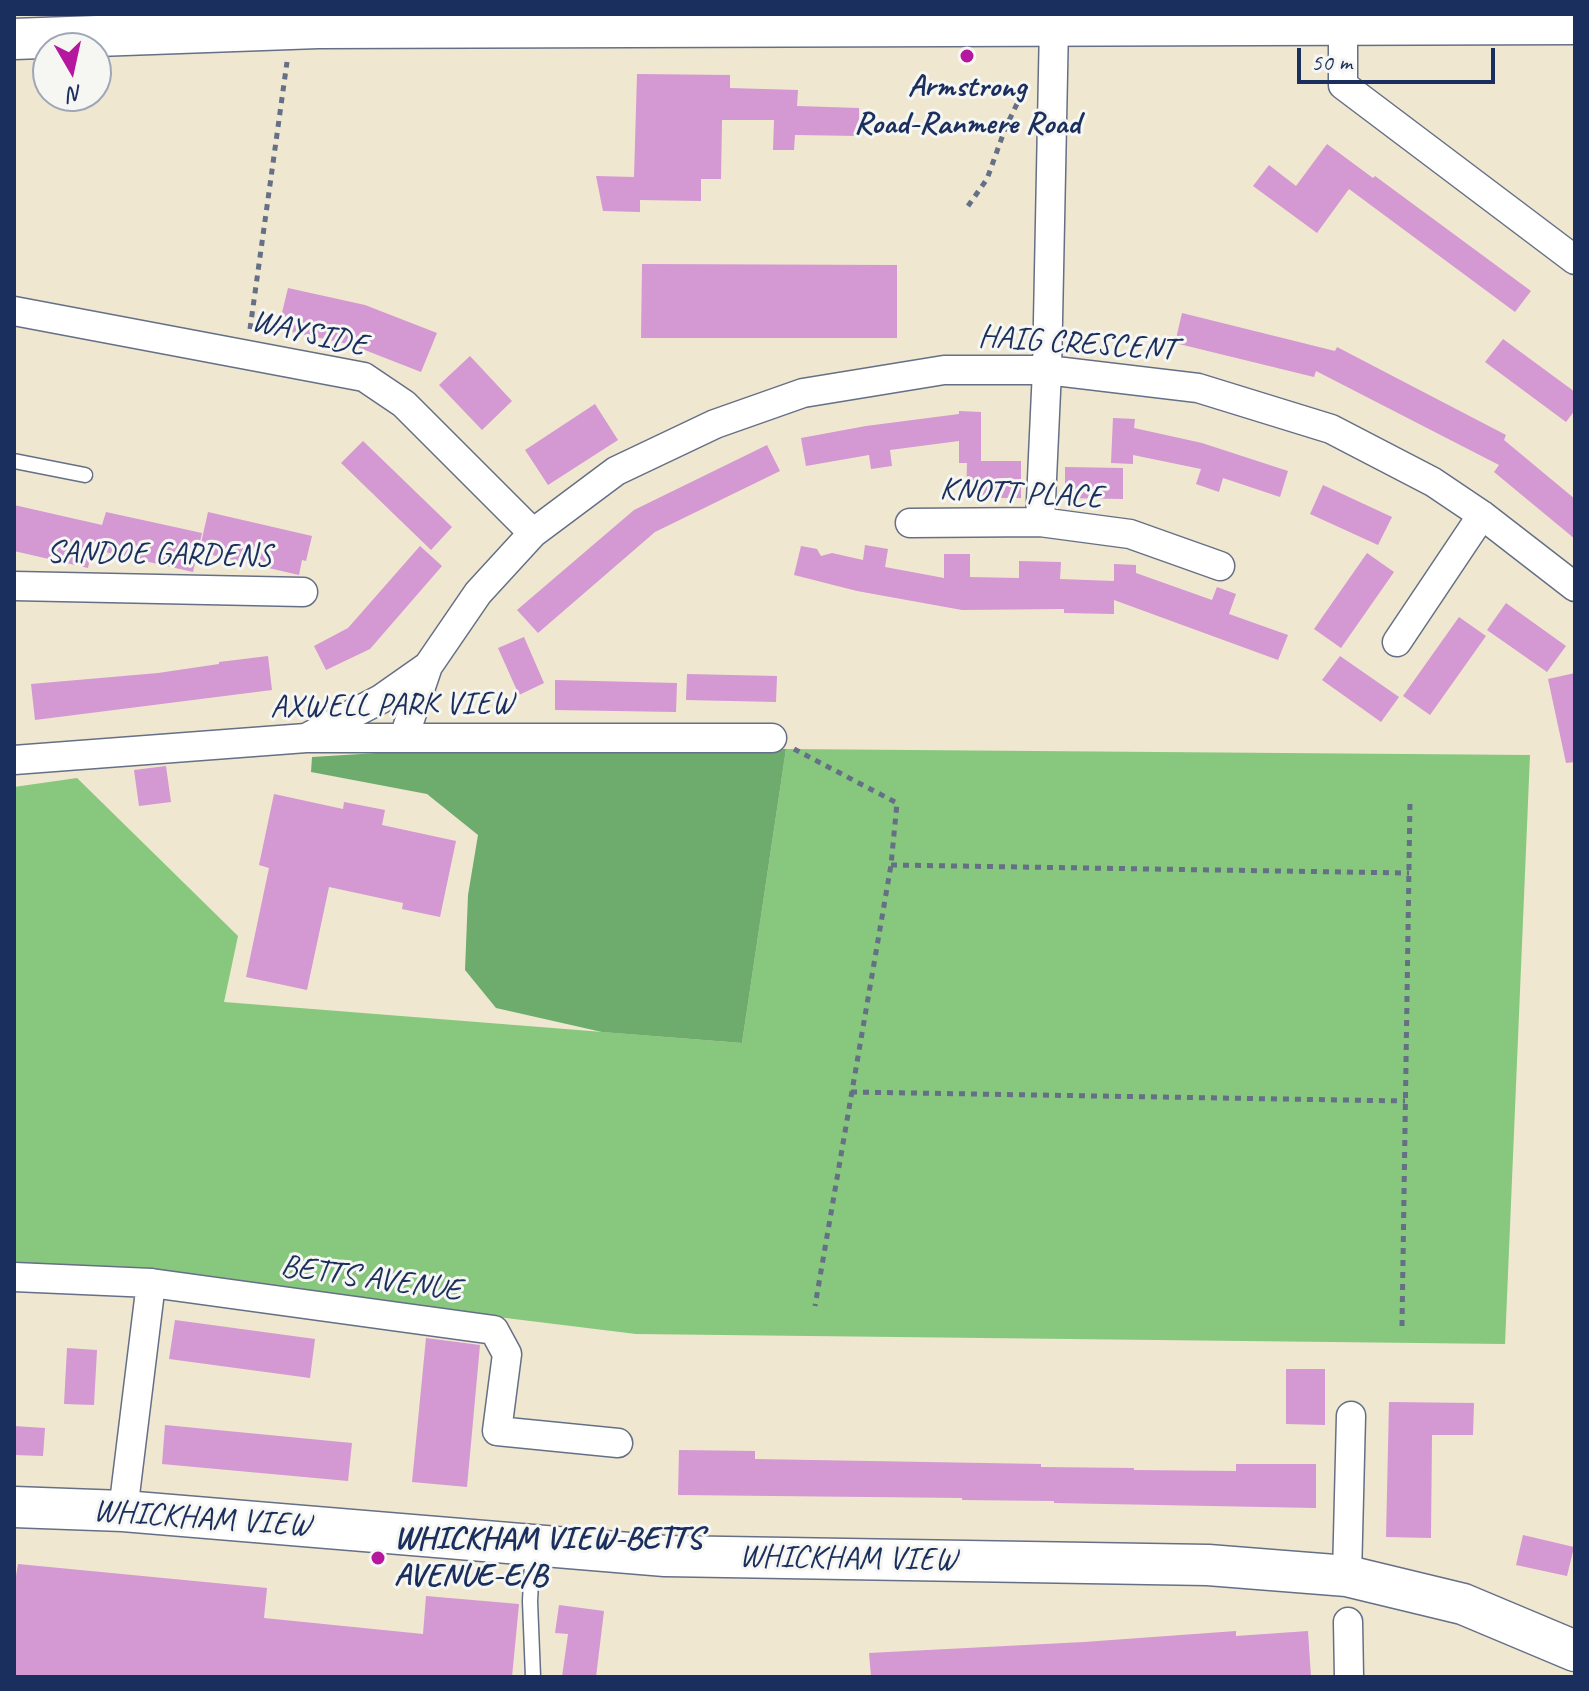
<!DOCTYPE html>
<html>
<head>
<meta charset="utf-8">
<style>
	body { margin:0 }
	#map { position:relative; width:1589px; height:1691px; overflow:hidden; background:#efe7d0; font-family:Caveat,sans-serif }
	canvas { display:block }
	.frame { position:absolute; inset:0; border:16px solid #1b2f5e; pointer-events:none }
	.north { position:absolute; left:32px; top:32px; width:80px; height:80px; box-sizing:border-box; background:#f6f6f2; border:2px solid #9ea6b7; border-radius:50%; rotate:171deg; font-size:22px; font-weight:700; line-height:32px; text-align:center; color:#1b2f5e }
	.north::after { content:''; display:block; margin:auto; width:28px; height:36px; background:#b5179e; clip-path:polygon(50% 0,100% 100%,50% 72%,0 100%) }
	.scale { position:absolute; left:1297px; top:48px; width:198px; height:36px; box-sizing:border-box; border:4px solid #1b2f5e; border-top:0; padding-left:10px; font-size:24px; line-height:28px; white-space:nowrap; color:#1b2f5e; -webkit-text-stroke:6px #f6f6f2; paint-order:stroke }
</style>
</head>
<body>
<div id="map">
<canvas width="1589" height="1691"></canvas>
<div class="frame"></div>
<div class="north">N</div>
<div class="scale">50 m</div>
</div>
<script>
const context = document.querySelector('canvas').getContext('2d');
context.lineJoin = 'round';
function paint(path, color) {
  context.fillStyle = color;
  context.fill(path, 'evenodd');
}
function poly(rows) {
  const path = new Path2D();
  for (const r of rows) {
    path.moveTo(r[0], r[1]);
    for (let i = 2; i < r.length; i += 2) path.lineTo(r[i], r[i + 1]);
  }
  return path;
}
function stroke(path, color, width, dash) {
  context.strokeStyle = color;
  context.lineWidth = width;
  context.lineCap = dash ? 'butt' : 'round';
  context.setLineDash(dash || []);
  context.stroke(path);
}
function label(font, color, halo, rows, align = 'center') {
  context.font = font + ' Caveat,sans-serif';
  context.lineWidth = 6;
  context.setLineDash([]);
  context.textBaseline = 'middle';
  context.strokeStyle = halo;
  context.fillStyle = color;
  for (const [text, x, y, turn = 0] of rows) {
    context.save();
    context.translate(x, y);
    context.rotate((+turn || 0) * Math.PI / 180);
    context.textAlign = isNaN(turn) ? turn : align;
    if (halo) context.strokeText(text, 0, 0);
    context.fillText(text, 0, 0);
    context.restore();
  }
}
paint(poly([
	[786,749,1530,755,1505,1344,636,1334,156,1275,14,1267,14,787,77,778,238,936,224,1002,742,1043]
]), '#87c77e');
paint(poly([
	[786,749,742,1043,602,1032,496,1008,465,970,468,895,478,835,427,794,311,772,312,757,410,751]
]), '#6dac6d');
paint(poly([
	[637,74,730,75,730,88,798,90,797,106,859,108,859,136,795,135,794,150,773,150,774,120,722,120,721,179,701,179,701,201,640,200,640,212,603,211,596,176,634,177],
	[1327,144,1373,178,1375,176,1531,291,1515,312,1349,189,1317,233,1253,186,1269,165,1296,186],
	[642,264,897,265,897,338,641,338],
	[288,288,365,305,437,333,421,372,352,345,278,329],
	[1182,313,1335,351,1337,347,1506,435,1504,440,1575,499,1575,539,1494,472,1499,465,1316,371,1314,377,1175,343],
	[1503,339,1575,392,1575,410,1566,422,1485,362],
	[470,356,512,401,482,430,439,385],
	[595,404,618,440,548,485,525,450],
	[959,411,981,412,981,461,1021,461,1021,498,966,498,967,463,959,463,959,441,890,450,892,466,871,469,869,455,806,466,801,438,866,426,959,414],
	[1113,418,1135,419,1134,428,1202,443,1288,471,1280,497,1223,478,1219,492,1196,484,1201,469,1133,455,1133,464,1111,463],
	[363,441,452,527,431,550,341,463],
	[767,445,780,471,655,532,538,633,517,610,634,510],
	[1065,467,1123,468,1123,499,1065,498],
	[1323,485,1392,517,1378,545,1310,514],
	[14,505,102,525,106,512,202,533,193,572,92,549,88,568,14,551],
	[208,512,312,536,306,561,302,560,299,575,199,552],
	[865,545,888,549,885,567,944,578,944,554,970,554,970,577,1019,578,1019,561,1061,562,1060,579,1114,581,1114,564,1136,565,1136,573,1212,600,1217,587,1236,594,1229,614,1288,635,1278,660,1114,600,1114,614,1064,613,1064,609,962,610,857,591,794,575,801,546,817,549,821,556,832,553,863,560],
	[420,546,442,566,370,649,326,670,314,646,348,628],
	[1367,553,1394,572,1341,648,1314,629],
	[1506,603,1566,646,1547,672,1487,630],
	[1459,617,1486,636,1430,715,1403,696],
	[524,637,544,683,519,695,498,648],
	[268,656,272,690,35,720,31,684,158,673,219,664,219,662],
	[1340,656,1399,697,1381,722,1322,680],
	[1575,673,1575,762,1566,763,1548,679],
	[687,674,777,676,776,702,686,700],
	[555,680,677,683,676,712,555,710],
	[166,766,171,802,139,806,134,770],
	[274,794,343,809,344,802,385,810,382,825,456,841,440,917,402,909,403,903,329,887,307,990,246,977,269,868,259,865],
	[175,1320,315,1339,310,1378,169,1359],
	[426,1338,480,1345,467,1487,412,1482],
	[67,1348,97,1350,94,1405,64,1404],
	[1286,1369,1325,1369,1325,1425,1286,1424],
	[1389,1402,1474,1403,1473,1435,1432,1435,1431,1538,1386,1537],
	[165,1425,352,1443,348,1481,162,1464],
	[14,1426,45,1428,43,1456,14,1455],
	[679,1450,755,1451,755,1459,1041,1464,1041,1467,1134,1468,1134,1470,1236,1471,1236,1464,1316,1464,1316,1508,1054,1503,1054,1501,962,1500,962,1498,678,1495],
	[1523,1535,1574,1547,1567,1576,1516,1565],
	[18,1564,267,1588,264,1618,423,1634,426,1596,519,1604,512,1677,74,1677,50,1675,50,1677,14,1677,14,1588],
	[559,1605,604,1611,596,1677,562,1677,568,1634,555,1633],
	[1236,1631,1236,1636,1308,1631,1311,1677,871,1677,869,1653,1084,1642]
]), '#d498d2');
const lane = poly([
	[14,461,85,475],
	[533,1677,530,1601,533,1546]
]);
const street = poly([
	[1343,24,1343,85,1575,260],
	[14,311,364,377,404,404,533,533],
	[1040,522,1047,370,1054,24],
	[910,523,1040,522,1130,534,1220,566],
	[14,586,303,592],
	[1397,642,1482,515],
	[404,737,428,666],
	[306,738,381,699,428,666,478,593,533,533,616,471,715,424,803,393,944,370,1047,370,1198,388,1331,429,1433,482,1482,515,1575,587],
	[14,760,306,738,772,738],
	[14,1277,151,1283,494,1330,507,1354,497,1431,618,1443],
	[123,1511,151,1283],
	[1347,1576,1351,1416],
	[1348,1622,1349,1677]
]);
const secondary = poly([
	[14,39,318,28,1575,24],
	[14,1507,123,1511,665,1556,1208,1565,1347,1576,1463,1604,1575,1651]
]);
stroke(lane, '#656f86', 17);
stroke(street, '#656f86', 31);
stroke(secondary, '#656f86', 43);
stroke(poly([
	[968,206,987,179,1005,129,1024,89],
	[250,329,287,62],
	[794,749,897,803,891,865,815,1306],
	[891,865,1409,873],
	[851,1092,1405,1101],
	[1402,1326,1410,800]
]), '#656f86', 5, [6, 6]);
stroke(lane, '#fff', 14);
stroke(street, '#fff', 28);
stroke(secondary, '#fff', 40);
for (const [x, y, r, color] of [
	[967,56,8,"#b5179e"],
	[378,1558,8,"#b5179e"]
]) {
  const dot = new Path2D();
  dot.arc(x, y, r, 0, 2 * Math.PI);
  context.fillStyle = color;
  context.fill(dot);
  stroke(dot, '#f6f6f2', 3);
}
label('bold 32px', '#1b2f5e', '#f6f6f2', [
	["Armstrong",967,88],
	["Road-Ranmere Road",967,125],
	["WHICKHAM VIEW-BETTS",394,1540,"left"],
	["AVENUE-E/B",394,1577,"left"]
]);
label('32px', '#1b2f5e', '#f6f6f2', [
	["WAYSIDE",309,334,13],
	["HAIG CRESCENT",1077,344,4],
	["KNOTT PLACE",1021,494,3],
	["SANDOE GARDENS",159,555,1],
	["AXWELL PARK VIEW",392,706,-1],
	["BETTS AVENUE",371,1279,8],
	["WHICKHAM VIEW",202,1519,4],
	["WHICKHAM VIEW",848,1559,1]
]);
</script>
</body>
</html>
